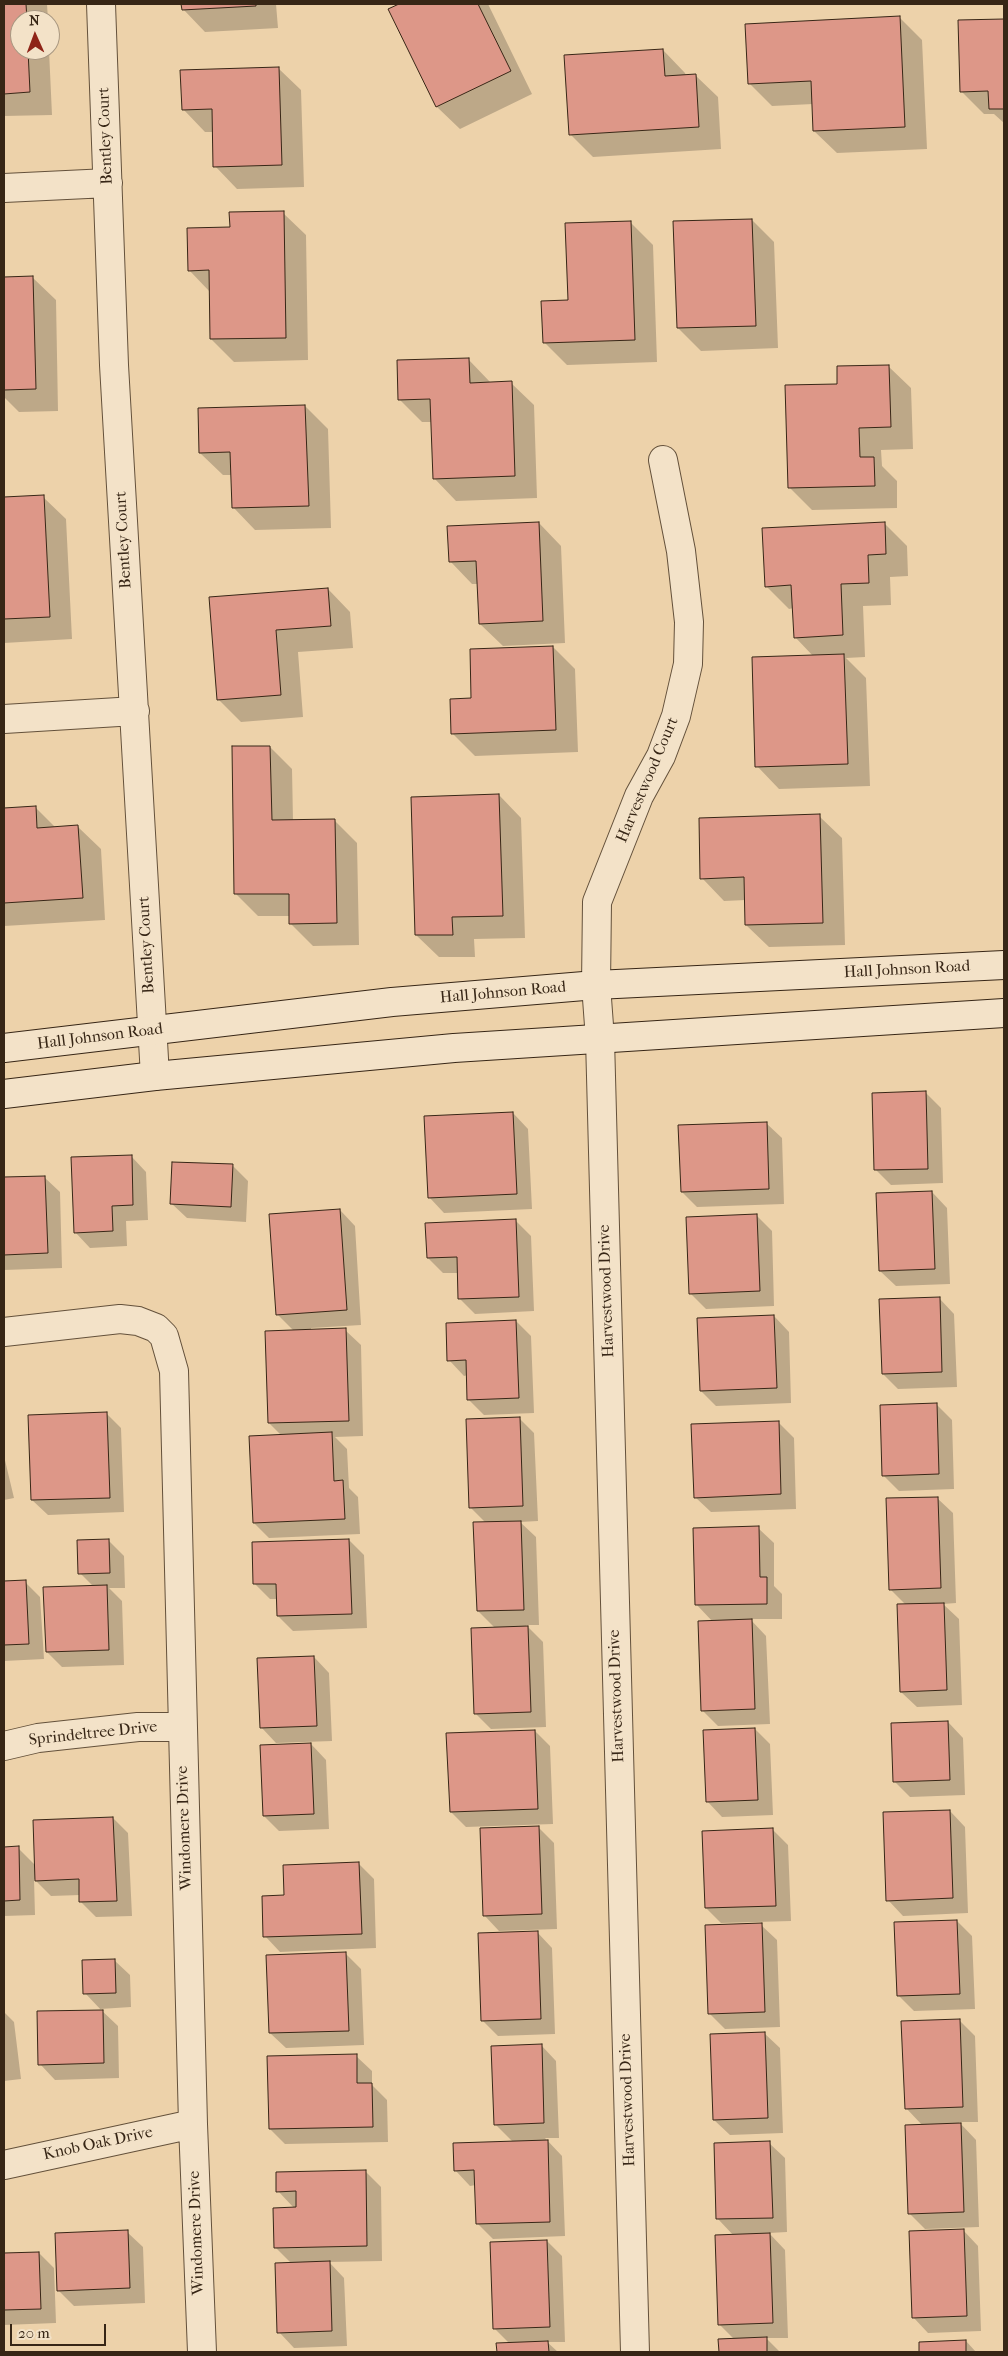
<!DOCTYPE html>
<html>
<head>
<meta charset="utf-8">
<style>
	body { margin:0 }
	#map { position:relative; width:1008px; height:2356px; overflow:hidden; background:#edd2aa; font-family:"IM FELL French Canon",serif }
	canvas { display:block }
	.frame { position:absolute; inset:0; border:5px solid #372616; pointer-events:none }
	.north { position:absolute; left:10px; top:10px; width:50px; height:50px; box-sizing:border-box; background:#f3e2c8; border:1px solid #a89781; border-radius:50%; rotate:358deg; font-size:14px; font-weight:700; line-height:20px; text-align:center; color:#372616 }
	.north::after { content:''; display:block; margin:auto; width:18px; height:22px; background:#8f2418; clip-path:polygon(50% 0,100% 100%,50% 72%,0 100%) }
	.scale { position:absolute; left:10px; top:2324px; width:96px; height:22px; box-sizing:border-box; border:2px solid #372616; border-top:0; padding-left:6px; font-size:15px; line-height:18px; white-space:nowrap; color:#372616; -webkit-text-stroke:4px #f3e2c8; paint-order:stroke }
</style>
</head>
<body>
<div id="map">
<canvas width="1008" height="2356"></canvas>
<div class="frame"></div>
<div class="north">N</div>
<div class="scale">20 m</div>
</div>
<script>
const context = document.querySelector('canvas').getContext('2d');
context.lineJoin = 'round';
function paint(path, color) {
  context.fillStyle = color;
  context.fill(path, 'evenodd');
}
function poly(rows) {
  const path = new Path2D();
  for (const r of rows) {
    path.moveTo(r[0], r[1]);
    for (let i = 2; i < r.length; i += 2) path.lineTo(r[i], r[i + 1]);
  }
  return path;
}
function stroke(path, color, width, dash) {
  context.strokeStyle = color;
  context.lineWidth = width;
  context.lineCap = dash ? 'butt' : 'round';
  context.setLineDash(dash || []);
  context.stroke(path);
}
function label(font, color, halo, rows, align = 'center') {
  context.font = font + ' "IM FELL French Canon",serif';
  context.lineWidth = 4;
  context.setLineDash([]);
  context.textBaseline = 'middle';
  context.strokeStyle = halo;
  context.fillStyle = color;
  for (const [text, x, y, turn = 0] of rows) {
    context.save();
    context.translate(x, y);
    context.rotate((+turn || 0) * Math.PI / 180);
    context.textAlign = isNaN(turn) ? turn : align;
    if (halo) context.strokeText(text, 0, 0);
    context.fillText(text, 0, 0);
    context.restore();
  }
}
paint(poly([
	[4,4,47,4,48,20,20,20,20,50,49,50,52,115,4,116],
	[183,4,276,4,278,28,205,32,183,9],
	[402,4,488,4,532,94,460,129,437,107,390,10],
	[900,18,922,40,927,149,837,153,814,131,813,104,772,106,749,83],
	[1004,20,1004,123,994,114,984,114,961,91,959,22],
	[663,50,685,73,686,76,695,75,718,97,721,149,593,157,571,135],
	[278,68,301,90,304,187,237,189,215,166,214,132,205,132,183,109],
	[283,213,306,235,308,360,234,362,211,339,210,292,189,270,231,228],
	[752,220,774,242,778,348,701,351,678,328],
	[630,222,653,245,657,362,567,365,544,342,569,301],
	[4,278,33,278,56,300,58,411,19,412,4,397],
	[468,359,491,383,511,383,534,405,537,498,456,501,434,478,432,422,422,422,399,399],
	[888,366,911,388,913,449,881,450,882,466,897,481,897,508,812,510,789,487,838,385],
	[305,406,328,429,331,528,255,530,233,507,232,475,223,475,200,453],
	[43,497,66,519,72,639,4,643,4,499],
	[539,523,561,546,565,643,503,646,480,624,478,584,472,584,450,561],
	[884,523,907,546,908,576,890,577,891,605,863,606,865,657,846,658,866,678,870,786,779,789,757,766,814,657,795,637,794,608,789,609,766,586],
	[328,589,350,612,353,648,298,652,303,717,241,722,218,699,210,598],
	[553,647,575,669,578,752,475,756,452,733],
	[270,747,292,769,293,821,334,820,357,843,359,945,313,946,290,923,290,916,258,916,236,894],
	[499,795,521,818,525,938,474,939,475,957,439,957,416,935],
	[36,808,56,828,78,827,101,849,105,920,4,926,4,810],
	[819,816,842,838,845,945,769,947,746,925,746,900,724,901,702,878],
	[926,1093,941,1108,943,1183,891,1185,875,1169],
	[513,1113,528,1129,532,1209,444,1213,429,1197],
	[766,1123,782,1138,784,1204,697,1207,682,1192],
	[131,1156,146,1172,148,1220,126,1221,127,1246,90,1248,75,1232],
	[233,1166,248,1181,246,1222,187,1218,171,1203],
	[44,1177,60,1192,62,1268,4,1270,4,1178],
	[932,1192,947,1208,950,1284,896,1286,880,1271],
	[340,1210,355,1226,361,1325,311,1328,311,1331,345,1330,361,1345,363,1436,335,1437,347,1449,349,1488,358,1497,360,1534,269,1538,254,1523,282,1436,269,1423,294,1331,277,1314],
	[756,1215,772,1231,774,1306,706,1309,690,1293],
	[516,1221,531,1236,534,1311,475,1314,459,1298,458,1273,443,1273,428,1258],
	[939,1298,954,1314,957,1387,898,1389,883,1374],
	[774,1316,789,1332,791,1403,716,1406,701,1391],
	[516,1321,531,1336,534,1413,484,1415,469,1400,468,1375,464,1376,449,1360],
	[936,1404,952,1420,954,1489,899,1491,884,1476,881,1406],
	[106,1413,121,1428,124,1512,48,1515,32,1500],
	[519,1418,534,1433,538,1521,520,1522,536,1537,539,1625,526,1625,543,1642,546,1727,491,1729,476,1714,495,1628,478,1611,486,1523,471,1508],
	[778,1422,794,1438,796,1509,711,1512,695,1497],
	[4,1456,14,1498,4,1500],
	[937,1498,953,1513,956,1603,943,1604,959,1619,962,1705,917,1707,901,1692,906,1605,890,1589],
	[758,1528,774,1543,774,1586,782,1594,782,1619,750,1619,766,1636,770,1724,718,1726,703,1711,713,1622,696,1604],
	[108,1540,124,1556,125,1588,109,1588,122,1601,124,1665,62,1667,47,1652,93,1586,80,1573],
	[349,1540,364,1555,367,1628,293,1631,278,1616,277,1599,270,1599,255,1584],
	[25,1582,40,1597,44,1659,4,1661,4,1583],
	[314,1657,329,1673,332,1741,276,1743,261,1727],
	[948,1722,963,1738,965,1795,910,1797,894,1781],
	[755,1729,770,1744,773,1815,722,1817,707,1801],
	[535,1731,550,1746,553,1824,466,1827,451,1812],
	[311,1744,326,1760,329,1829,279,1831,264,1816],
	[950,1811,965,1827,968,1913,903,1916,888,1900],
	[113,1818,128,1833,132,1916,96,1917,81,1902,80,1895,51,1896,34,1879,35,1915,4,1916,4,1848,18,1848,35,1865],
	[538,1827,554,1843,557,1929,499,1931,484,1915],
	[773,1830,788,1845,791,1921,721,1923,706,1908],
	[359,1864,374,1879,376,1948,280,1952,265,1936,285,1896],
	[957,1921,972,1936,975,2009,914,2011,898,1995],
	[761,1925,777,1940,780,2027,725,2029,710,2014],
	[537,1932,552,1948,555,2034,498,2036,483,2021],
	[346,1954,361,1969,364,2045,286,2048,270,2033],
	[114,1960,130,1975,131,2007,100,2009,118,2026,119,2078,55,2080,40,2064,102,2011,85,1993],
	[4,2012,14,2022,21,2079,4,2081],
	[959,2020,975,2036,978,2122,959,2122,976,2140,979,2227,925,2229,909,2213,923,2126,906,2108],
	[764,2033,780,2048,783,2133,730,2135,714,2120],
	[541,2045,556,2061,559,2138,545,2138,562,2156,565,2236,493,2239,478,2224,476,2185,470,2186,455,2170,513,2142,495,2124],
	[356,2056,372,2071,372,2085,387,2100,388,2142,285,2144,270,2129],
	[769,2143,785,2158,787,2232,769,2233,785,2250,788,2338,766,2338,780,2352,720,2352,720,2340,734,2339,719,2324,734,2236,718,2219],
	[365,2171,381,2187,382,2261,329,2262,344,2278,347,2346,294,2348,279,2332,291,2263,275,2247,294,2208,278,2191],
	[963,2230,978,2246,981,2331,928,2333,913,2317],
	[127,2232,143,2247,145,2303,74,2306,58,2290],
	[547,2241,562,2256,565,2342,547,2342,558,2352,498,2352,498,2344,510,2344,494,2328],
	[39,2253,54,2268,56,2323,4,2325,4,2254],
	[966,2341,976,2352,921,2352,920,2343]
]), '#0003');
const building = poly([
	[4,4,26,4,27,20,20,20,20,50,28,50,30,92,4,94,4,4],
	[181,4,256,4,256,6,182,10,181,4],
	[399,4,478,4,511,71,436,107,388,9,399,4],
	[900,16,905,127,813,131,811,81,748,84,745,24,900,16],
	[1004,19,1004,109,989,109,988,91,960,92,958,20,1004,19],
	[663,49,665,76,696,74,699,127,569,135,564,55,663,49],
	[279,67,282,165,213,167,212,109,182,110,180,70,279,67],
	[284,211,286,338,210,339,209,270,188,271,187,228,230,227,229,212,284,211],
	[752,219,756,326,677,328,673,221,752,219],
	[631,221,635,340,543,343,541,301,568,300,565,223,631,221],
	[33,276,36,389,4,390,4,277,33,276],
	[469,358,470,383,512,381,515,476,433,479,430,399,398,400,397,360,469,358],
	[889,365,891,427,859,428,860,457,874,457,875,486,788,488,785,385,837,384,837,366,889,365],
	[305,405,309,506,232,508,230,452,199,453,198,408,305,405],
	[44,495,50,617,4,619,4,497,44,495],
	[539,522,543,621,479,624,476,561,449,562,447,526,539,522],
	[885,522,886,554,868,555,869,583,841,584,843,635,794,638,791,585,765,587,762,528,885,522],
	[328,588,331,626,276,630,281,695,217,700,209,597,328,588],
	[553,646,556,730,451,734,450,699,471,698,470,649,553,646],
	[844,654,848,764,755,767,752,657,844,654],
	[232,746,270,746,272,820,335,819,337,923,289,924,289,894,234,894,232,746],
	[499,794,503,916,452,917,453,935,415,935,411,797,499,794],
	[36,806,37,828,78,825,83,898,4,903,4,808,36,806],
	[820,814,823,923,745,925,744,877,700,879,699,818,820,814],
	[926,1091,928,1169,874,1170,872,1093,926,1091],
	[513,1112,517,1194,428,1198,424,1116,513,1112],
	[767,1122,769,1189,681,1192,678,1125,767,1122],
	[132,1155,133,1205,112,1206,113,1231,74,1233,71,1157,132,1155],
	[172,1162,233,1164,231,1207,170,1204,172,1162],
	[45,1176,48,1253,4,1255,4,1177,45,1176],
	[932,1191,935,1269,879,1271,876,1193,932,1191],
	[340,1209,347,1310,276,1315,269,1214,340,1209],
	[757,1214,760,1291,689,1294,686,1217,757,1214],
	[516,1219,519,1297,458,1299,457,1257,427,1258,425,1223,516,1219],
	[940,1297,942,1372,882,1374,879,1299,940,1297],
	[774,1315,777,1388,700,1391,697,1318,774,1315],
	[516,1320,519,1398,467,1400,466,1360,447,1361,446,1323,516,1320],
	[346,1328,349,1421,268,1423,265,1331,346,1328],
	[937,1403,939,1474,882,1476,880,1405,937,1403],
	[107,1412,110,1498,31,1500,28,1415,107,1412],
	[520,1417,523,1506,469,1508,466,1419,520,1417],
	[779,1421,781,1494,694,1498,691,1424,779,1421],
	[332,1432,334,1481,343,1480,345,1519,253,1523,249,1436,332,1432],
	[938,1497,941,1588,889,1590,886,1498,938,1497],
	[521,1521,524,1610,477,1611,473,1522,521,1521],
	[759,1526,760,1577,767,1577,767,1604,695,1605,693,1528,759,1526],
	[109,1539,110,1573,78,1574,77,1540,109,1539],
	[349,1539,352,1614,277,1616,276,1584,253,1584,252,1542,349,1539],
	[26,1580,29,1644,4,1645,4,1581,26,1580],
	[107,1585,109,1650,46,1652,43,1587,107,1585],
	[944,1603,947,1690,900,1692,897,1604,944,1603],
	[752,1619,755,1709,701,1711,698,1621,752,1619],
	[528,1626,531,1712,474,1714,471,1628,528,1626],
	[314,1656,317,1726,260,1728,257,1658,314,1656],
	[948,1721,950,1780,893,1782,891,1723,948,1721],
	[755,1728,758,1800,706,1802,703,1730,755,1728],
	[535,1730,538,1809,450,1812,446,1733,535,1730],
	[311,1743,314,1814,263,1816,260,1745,311,1743],
	[950,1810,953,1898,886,1901,883,1812,950,1810],
	[113,1817,117,1901,79,1902,79,1879,35,1881,33,1820,113,1817],
	[539,1826,542,1914,483,1916,480,1828,539,1826],
	[773,1828,776,1906,705,1908,702,1831,773,1828],
	[19,1846,20,1900,4,1901,4,1847,19,1846],
	[359,1862,362,1934,263,1937,262,1896,284,1895,283,1865,359,1862],
	[957,1920,960,1994,897,1996,894,1922,957,1920],
	[762,1923,765,2012,708,2014,705,1925,762,1923],
	[538,1931,541,2019,481,2021,478,1933,538,1931],
	[346,1952,349,2031,269,2033,266,1955,346,1952],
	[115,1959,116,1993,83,1994,82,1960,115,1959],
	[103,2010,104,2063,38,2065,37,2011,103,2010],
	[960,2019,963,2107,905,2109,901,2021,960,2019],
	[765,2032,768,2118,713,2120,710,2034,765,2032],
	[542,2044,544,2123,494,2125,491,2046,542,2044],
	[357,2054,357,2083,372,2083,373,2127,269,2129,267,2056,357,2054],
	[961,2123,964,2212,908,2214,905,2125,961,2123],
	[548,2140,550,2222,476,2224,474,2170,454,2171,453,2143,548,2140],
	[770,2141,773,2218,716,2219,714,2143,770,2141],
	[366,2170,367,2246,274,2248,273,2208,296,2207,296,2191,276,2192,276,2172,366,2170],
	[964,2229,967,2316,912,2318,909,2231,964,2229],
	[128,2230,130,2288,57,2291,55,2233,128,2230],
	[770,2233,773,2323,718,2325,715,2235,770,2233],
	[547,2240,550,2327,493,2329,490,2242,547,2240],
	[39,2252,41,2309,4,2310,4,2253,39,2252],
	[330,2261,332,2331,277,2333,275,2263,330,2261],
	[767,2337,767,2352,719,2352,718,2339,767,2337],
	[966,2340,966,2352,919,2352,919,2342,966,2340],
	[548,2341,549,2352,497,2352,496,2343,548,2341]
]);
paint(building, '#dd9788');
stroke(building, '#372616', 1);
const minor = poly([
	[101,4,114,365,155,1076],
	[4,188,108,183],
	[4,719,135,711],
	[4,1332,120,1319,138,1321,156,1328,164,1336,174,1371,193,2124,202,2352],
	[4,1746,38,1738,138,1727,182,1727],
	[4,2165,193,2124],
	[635,2352,600,1039,596,985,597,902,639,796,661,756,676,716,688,664,689,622,681,551,663,460]
]);
const secondary = poly([
	[4,1048,392,1002,596,985,1004,965],
	[4,1094,155,1076,454,1048,1004,1013]
]);
stroke(minor, '#64513b', 30);
stroke(secondary, '#372616', 30);
stroke(minor, '#f3e2c8', 28);
stroke(secondary, '#f3e2c8', 28);
label('16px', '#372616', '#f3e2c8', [
	["Bentley Court",106,136,-92],
	["Bentley Court",124,540,-93],
	["Harvestwood Court",648,780,-67],
	["Bentley Court",147,945,-93],
	["Hall Johnson Road",907,970,-3],
	["Hall Johnson Road",503,993,-5],
	["Hall Johnson Road",100,1037,-7],
	["Harvestwood Drive",607,1291,-92],
	["Harvestwood Drive",617,1696,-92],
	["Sprindeltree Drive",93,1734,-6],
	["Windomere Drive",185,1828,-92],
	["Harvestwood Drive",628,2100,-92],
	["Knob Oak Drive",98,2144,-12],
	["Windomere Drive",197,2233,-92]
]);
</script>
</body>
</html>
